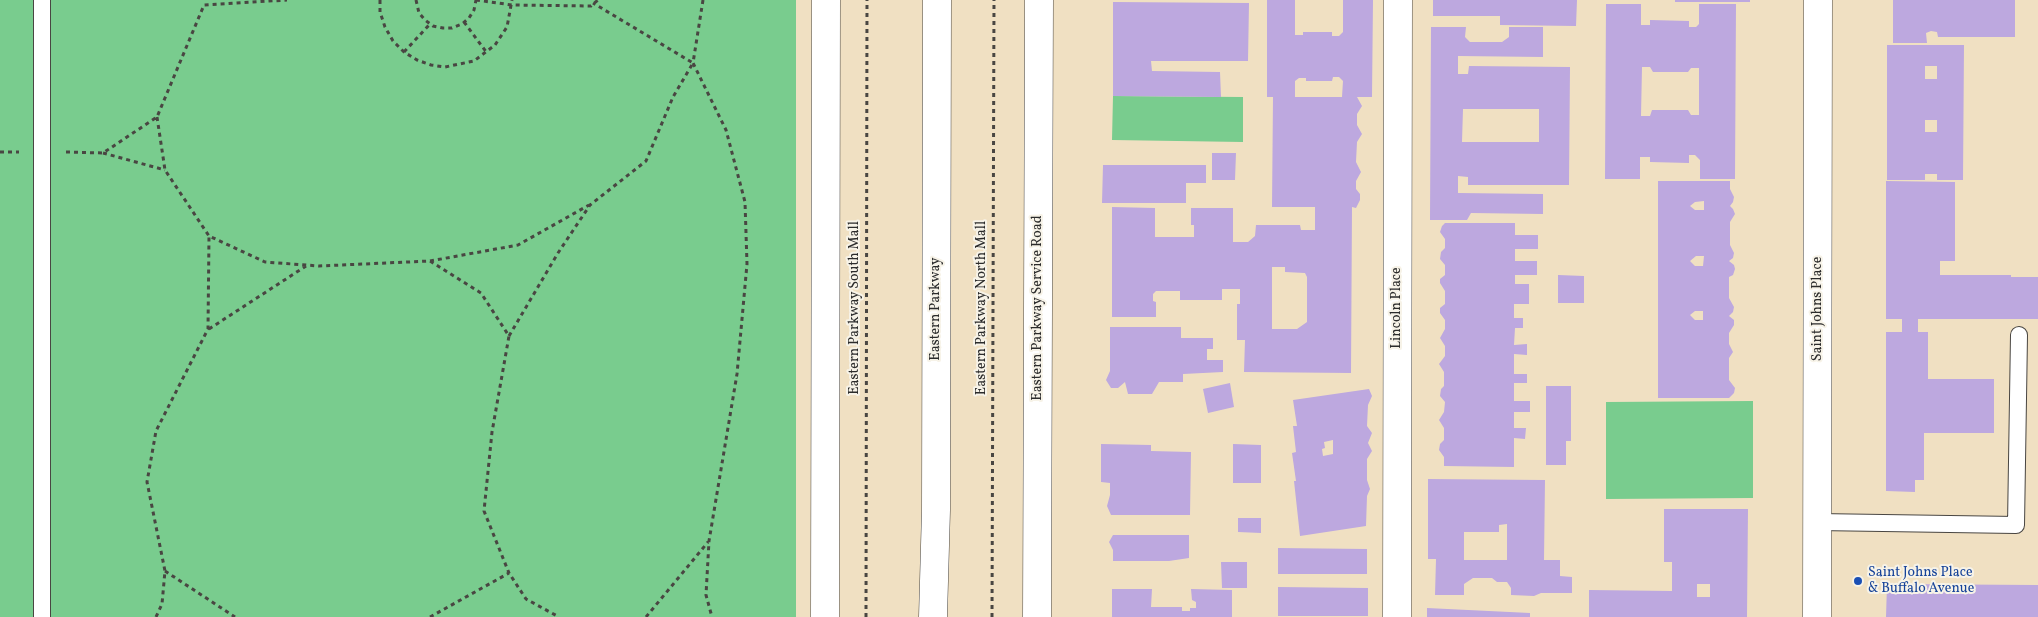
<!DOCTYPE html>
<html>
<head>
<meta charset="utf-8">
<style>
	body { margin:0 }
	canvas { display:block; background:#f0e0c2 }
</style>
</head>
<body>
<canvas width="2038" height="617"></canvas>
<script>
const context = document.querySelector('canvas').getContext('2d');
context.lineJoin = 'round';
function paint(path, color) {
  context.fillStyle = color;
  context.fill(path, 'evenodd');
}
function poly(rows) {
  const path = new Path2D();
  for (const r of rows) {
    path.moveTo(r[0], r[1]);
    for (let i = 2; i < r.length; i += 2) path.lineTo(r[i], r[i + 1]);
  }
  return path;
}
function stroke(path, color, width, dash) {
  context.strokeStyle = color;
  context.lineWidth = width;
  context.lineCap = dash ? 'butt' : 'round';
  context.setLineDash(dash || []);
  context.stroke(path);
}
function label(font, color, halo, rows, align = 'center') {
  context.font = font + ' Vollkorn,serif';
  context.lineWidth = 4;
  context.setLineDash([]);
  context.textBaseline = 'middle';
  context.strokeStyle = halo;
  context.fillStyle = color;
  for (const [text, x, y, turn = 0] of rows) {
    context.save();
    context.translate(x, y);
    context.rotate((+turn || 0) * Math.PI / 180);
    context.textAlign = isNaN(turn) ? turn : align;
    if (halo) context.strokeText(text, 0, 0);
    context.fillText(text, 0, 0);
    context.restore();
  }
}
paint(poly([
	[0,0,796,0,796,617,0,617],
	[1113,96,1243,97,1243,142,1112,140],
	[1753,401,1753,498,1606,499,1606,402]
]), '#79cc8e');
paint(poly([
	[1267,0,1295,0,1295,35,1303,35,1303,32,1332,32,1332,36,1339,36,1343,32,1343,0,1373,0,1372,97,1357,97,1362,106,1357,114,1357,125,1362,134,1357,142,1356,162,1361,172,1356,181,1356,189,1360,194,1360,200,1356,208,1352,207,1351,373,1244,372,1245,340,1237,340,1237,304,1240,304,1240,289,1222,289,1222,300,1180,300,1180,291,1156,291,1153,294,1153,301,1156,302,1156,317,1112,317,1112,207,1155,208,1155,237,1194,237,1194,225,1191,225,1191,208,1233,208,1233,242,1248,242,1255,236,1256,225,1300,225,1301,230,1315,230,1315,207,1272,207,1273,97,1267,97],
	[1333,77,1339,77,1343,81,1342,97,1295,97,1295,81,1299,78,1306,78,1306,81,1332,81],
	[1272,267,1285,267,1285,272,1305,273,1307,277,1307,322,1297,329,1272,329],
	[1433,0,1577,0,1576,26,1500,25,1500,16,1433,16],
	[1675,0,1750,0,1750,2,1675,2],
	[1893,0,2015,0,2015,37,1938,37,1937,32,1931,31,1926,33,1927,43,1893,43],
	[1113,2,1249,3,1248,61,1151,61,1152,71,1220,72,1221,97,1113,96],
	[1606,4,1641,4,1641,25,1650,25,1650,20,1689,21,1689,27,1696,27,1699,24,1699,4,1736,4,1735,179,1700,179,1700,160,1695,155,1689,155,1689,163,1650,162,1650,157,1640,157,1640,179,1605,179],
	[1642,67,1650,67,1653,72,1688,72,1691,68,1699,68,1699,115,1691,115,1688,110,1652,110,1650,116,1641,116],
	[1431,27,1466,27,1465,37,1470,42,1502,42,1509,37,1509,27,1543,27,1543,57,1458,56,1458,74,1468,74,1469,66,1570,67,1569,185,1468,185,1468,177,1458,176,1458,193,1543,194,1543,214,1471,213,1467,220,1430,220],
	[1463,109,1539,109,1539,142,1462,142],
	[1887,45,1964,45,1963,180,1937,180,1937,174,1925,174,1925,180,1887,180],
	[1925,66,1937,66,1937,79,1925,79],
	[1925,120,1937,120,1937,132,1925,132],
	[1212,153,1236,153,1235,180,1212,180],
	[1103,165,1206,165,1206,183,1186,183,1186,203,1102,203],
	[1658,181,1730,181,1730,189,1734,197,1733,202,1730,206,1733,209,1735,214,1730,222,1730,245,1734,253,1733,258,1729,261,1734,265,1735,269,1733,275,1729,277,1729,298,1734,307,1733,312,1729,316,1734,320,1734,325,1729,333,1729,344,1733,352,1729,358,1729,380,1735,388,1734,393,1729,398,1658,398],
	[1704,201,1704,210,1695,210,1690,206,1695,202],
	[1696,256,1704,256,1703,266,1695,266,1690,261],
	[1695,311,1703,311,1703,320,1695,320,1690,315],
	[1886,181,1955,182,1955,261,1940,261,1940,275,2011,275,2011,277,2038,277,2038,319,1918,319,1918,332,1928,332,1928,379,1994,379,1994,433,1924,433,1924,480,1915,480,1915,492,1886,491,1886,332,1902,332,1902,319,1886,319],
	[1445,223,1515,223,1515,235,1538,235,1538,249,1515,249,1515,261,1537,261,1537,275,1515,275,1515,284,1529,284,1529,304,1514,304,1514,318,1523,318,1523,328,1515,328,1514,345,1527,344,1527,355,1514,354,1514,374,1527,374,1527,383,1514,383,1514,401,1530,401,1530,412,1514,412,1514,428,1526,428,1525,439,1514,438,1514,467,1444,466,1444,457,1439,450,1440,444,1444,440,1444,428,1439,420,1444,412,1445,402,1440,396,1441,389,1444,386,1444,372,1439,364,1445,356,1445,346,1440,338,1445,329,1445,320,1440,313,1440,308,1445,304,1445,291,1440,283,1440,279,1445,275,1445,265,1440,259,1441,252,1445,248,1445,239,1440,232,1442,226],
	[1558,275,1584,276,1584,303,1558,303],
	[1110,327,1181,327,1181,338,1213,338,1213,349,1207,349,1207,360,1223,360,1223,372,1183,374,1183,382,1159,382,1152,394,1128,394,1125,382,1118,388,1111,388,1106,380,1110,371],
	[1230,383,1234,407,1208,413,1203,389],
	[1546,386,1571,386,1571,441,1566,441,1566,465,1546,465],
	[1369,389,1372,396,1368,405,1367,426,1372,433,1368,443,1372,451,1367,459,1367,480,1370,489,1367,496,1366,526,1300,536,1294,481,1296,481,1292,453,1296,452,1293,426,1297,426,1293,400],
	[1333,440,1333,454,1323,456,1322,449,1325,448,1324,442],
	[1101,444,1151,445,1151,451,1191,452,1190,515,1111,515,1107,506,1110,495,1110,483,1101,482],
	[1233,444,1261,445,1261,483,1233,483],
	[1428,479,1545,480,1544,560,1560,560,1560,576,1572,577,1572,593,1541,593,1534,596,1511,595,1511,588,1507,582,1497,582,1492,578,1473,578,1464,584,1464,595,1435,595,1436,559,1428,559],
	[1507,524,1507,560,1464,560,1464,532,1499,532,1499,525],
	[1664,509,1748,509,1747,617,1589,617,1589,590,1672,591,1672,562,1664,562],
	[1697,584,1710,584,1710,597,1697,597],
	[1238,518,1261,518,1261,533,1238,532],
	[1113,535,1189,535,1189,558,1169,561,1113,561,1113,550,1109,542],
	[1278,548,1367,549,1367,574,1278,574],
	[1221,562,1247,562,1247,588,1222,588],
	[1887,584,2038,585,2038,617,1886,617],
	[1278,587,1368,588,1368,616,1278,616],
	[1112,589,1152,589,1151,607,1182,607,1182,611,1190,611,1190,608,1196,608,1196,602,1192,600,1191,589,1232,590,1232,617,1112,617],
	[1427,608,1530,613,1530,617,1427,617]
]), '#bda8df');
const lane = poly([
	[1817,522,2016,525,2019,335],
	[42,617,42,0]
]);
const street = poly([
	[825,617,826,0],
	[1037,617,1039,0],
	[1397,617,1398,0],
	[1817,617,1818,0]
]);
const primary = poly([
	[933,617,936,510,937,0]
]);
stroke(lane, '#494642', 18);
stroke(street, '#494642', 29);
stroke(primary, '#494642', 29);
stroke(poly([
	[380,0,380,12,385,27,393,41,404,52,417,60,431,65,445,67,474,61,495,45,507,27,512,0],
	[416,0,419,13,425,20,433,26,443,28,452,28,462,24,469,18,474,10,476,0],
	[476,0,512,5,591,6,598,0],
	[703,0,693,63,726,130,745,202,747,264,737,374,709,541,706,595,712,617],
	[464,22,487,53],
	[404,52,430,24],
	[157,117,165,170,209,236,265,262,319,266,430,261,481,293,509,336,492,432,484,511,509,573,526,599,559,617],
	[0,152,19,152],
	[66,152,103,153,157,117,204,5,287,0],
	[103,153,165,170],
	[430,261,518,245,589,205],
	[209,329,306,266],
	[509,336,558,253,590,205,646,161,673,97,693,63,593,3],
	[165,571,235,617],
	[156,617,162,604,165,571,147,482,156,431,208,329,209,236],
	[430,617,509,573],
	[646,617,708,542],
	[866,617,867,0],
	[992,617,994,0]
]), '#494642', 3, [4, 4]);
stroke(lane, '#fff', 16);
stroke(street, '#fff', 28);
stroke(primary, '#fff', 28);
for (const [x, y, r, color] of [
	[1858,581,5,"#1a4fb4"]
]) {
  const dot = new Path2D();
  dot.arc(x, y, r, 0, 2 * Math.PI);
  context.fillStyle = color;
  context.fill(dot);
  stroke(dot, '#f7f3e8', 2);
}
label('14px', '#2b2b2b', '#f7f3e8', [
	["Eastern Parkway South Mall",855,308,-90],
	["Eastern Parkway North Mall",982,308,-90],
	["Eastern Parkway Service Road",1038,308,-90],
	["Lincoln Place",1397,308,-90],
	["Eastern Parkway",936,309,-90],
	["Saint Johns Place",1818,309,-90]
]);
label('14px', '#164399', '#f7f3e8', [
	["Saint Johns Place",1868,573],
	["& Buffalo Avenue",1868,589]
], 'left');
</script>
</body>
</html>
